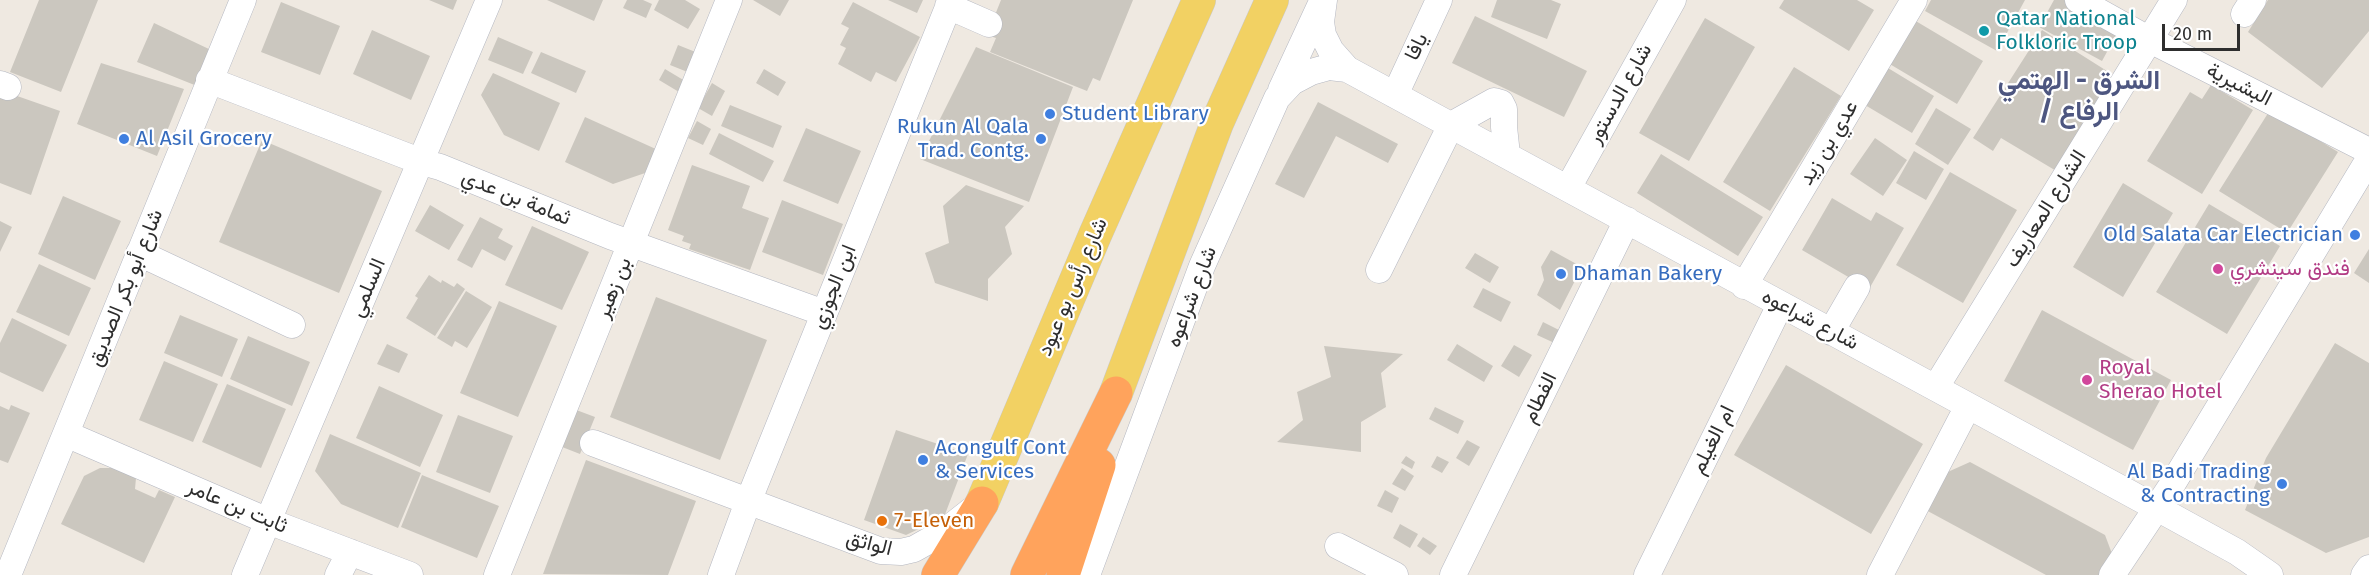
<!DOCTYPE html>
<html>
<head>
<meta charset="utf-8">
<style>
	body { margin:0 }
	#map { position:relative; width:2369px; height:575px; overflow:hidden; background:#efe9e1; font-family:"Fira Sans",sans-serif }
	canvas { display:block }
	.scale { position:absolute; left:2162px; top:24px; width:78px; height:27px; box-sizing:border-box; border:3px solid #2e2e2e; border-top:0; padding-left:8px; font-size:18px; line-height:21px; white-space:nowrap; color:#2e2e2e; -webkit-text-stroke:4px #fff; paint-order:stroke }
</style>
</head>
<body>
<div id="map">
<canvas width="2369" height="575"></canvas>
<div class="scale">20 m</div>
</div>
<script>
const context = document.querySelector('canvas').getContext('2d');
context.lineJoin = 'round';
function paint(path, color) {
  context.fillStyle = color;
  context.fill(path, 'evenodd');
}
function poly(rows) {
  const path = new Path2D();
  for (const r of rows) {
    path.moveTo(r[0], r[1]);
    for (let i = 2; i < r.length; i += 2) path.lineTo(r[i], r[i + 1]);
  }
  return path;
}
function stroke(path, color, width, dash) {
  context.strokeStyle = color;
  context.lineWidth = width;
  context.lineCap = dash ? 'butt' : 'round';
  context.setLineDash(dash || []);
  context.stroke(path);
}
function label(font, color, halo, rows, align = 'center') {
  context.font = font + ' "Fira Sans",Vazirmatn,sans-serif';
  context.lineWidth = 4.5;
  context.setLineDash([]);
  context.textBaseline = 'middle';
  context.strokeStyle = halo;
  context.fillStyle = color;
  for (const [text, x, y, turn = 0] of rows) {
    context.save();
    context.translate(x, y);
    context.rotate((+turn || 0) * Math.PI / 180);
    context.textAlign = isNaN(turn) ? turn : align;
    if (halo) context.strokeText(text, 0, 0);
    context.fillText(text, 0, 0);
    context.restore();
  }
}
paint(poly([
	[39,0,98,0,61,92,10,72],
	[429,0,457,0,453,10],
	[547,0,603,0,594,21],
	[627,0,643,0,652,4,646,18,623,8],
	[659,0,685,0,700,9,688,29,654,10],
	[753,0,789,0,780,16],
	[888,0,923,0,917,13],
	[1001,0,1133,0,1100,81,1093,78,1087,91,990,52,996,38,987,35],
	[1497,0,1551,0,1561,4,1547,39,1491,17],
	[1784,0,1857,0,1874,10,1849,51,1779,8],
	[1931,0,2025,0,1997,51,1925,11],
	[2054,0,2064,0,2119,30,2102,61,2039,27],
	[2268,0,2369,0,2369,31,2322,88,2248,32],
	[281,2,340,26,320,75,261,52],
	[853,2,920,37,896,82,876,72,871,82,838,64,846,48,840,45,849,28,841,24],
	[1475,16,1587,71,1564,117,1452,63],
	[1705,18,1755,47,1689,161,1639,133],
	[1914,20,1983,61,1957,104,1888,63],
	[154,23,211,50,197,86,137,62],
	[372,30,430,56,411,100,353,74],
	[2042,30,2118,78,2058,172,2001,138,1993,151,1973,138],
	[498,37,533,52,523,74,488,60],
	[678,45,698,53,690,73,670,65],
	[976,47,1073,87,1029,202,920,159],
	[541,52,586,71,576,93,531,73],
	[101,63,184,89,157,156,77,124],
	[1794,67,1841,96,1770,211,1723,182],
	[1888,68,1934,96,1912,133,1865,105],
	[665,69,685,81,679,92,659,80],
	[764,69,786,82,778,96,756,83],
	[493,73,560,103,539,151,504,135,481,95],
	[712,83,725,91,712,116,698,108],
	[2211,85,2253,110,2202,194,2147,161,2190,92,2202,99],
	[0,90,60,111,31,195,0,183],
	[1318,102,1398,144,1388,163,1336,136,1304,198,1275,184],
	[730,105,782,126,773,148,721,126],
	[1936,108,1971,129,1948,165,1915,144],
	[2270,110,2338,152,2287,233,2219,191],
	[585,117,658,150,648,172,613,184,565,162],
	[697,121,711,129,703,145,688,138],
	[806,128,861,151,838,204,783,181],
	[719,133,774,161,763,182,709,154],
	[1875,138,1907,160,1883,196,1850,174],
	[262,140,382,191,339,293,219,242],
	[1914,151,1944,169,1926,200,1896,183],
	[1661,154,1763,217,1738,256,1637,193],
	[692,165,750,186,742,208,769,218,750,270,689,249,691,244,682,241,684,236,668,230],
	[1950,172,2017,210,1963,303,1896,265],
	[2123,183,2173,213,2123,297,2073,267],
	[966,185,1024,206,1005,227,1012,254,988,279,988,301,935,283,925,253,949,243,943,206],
	[63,196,121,221,95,280,38,254],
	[1832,198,1871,221,1876,212,1904,228,1869,289,1802,250],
	[782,200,843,224,823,275,762,252],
	[2209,204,2280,246,2227,334,2156,292],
	[430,205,464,225,449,250,415,231],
	[480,217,503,229,498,238,513,246,505,261,482,249,472,268,457,260],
	[0,221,12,227,0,252],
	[532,226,589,252,562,310,505,285],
	[2369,249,2369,283,2354,273],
	[1551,250,1582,267,1560,310,1537,295,1544,280,1541,267],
	[1475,253,1499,267,1490,283,1465,268],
	[39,264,91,288,69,336,16,312],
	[429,275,441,283,442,280,454,287,457,283,465,289,435,336,406,318,418,298,415,296],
	[1483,288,1511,302,1501,322,1473,307],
	[466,291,492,307,467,348,455,341,452,347,437,338],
	[656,297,767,340,720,460,610,417],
	[499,301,557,326,518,417,460,393],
	[2042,310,2171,380,2133,450,2004,381],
	[180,315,238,339,222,377,164,353],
	[12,318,67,345,43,392,0,372,0,343],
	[1543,322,1567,334,1561,346,1537,335],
	[248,336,310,362,292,406,230,379],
	[2335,343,2369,363,2369,537,2326,553,2245,510,2266,458],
	[387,344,408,354,399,373,377,364],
	[1457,344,1493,366,1484,382,1447,360],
	[1514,345,1532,355,1519,377,1501,366],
	[1324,346,1403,354,1381,373,1386,407,1361,422,1361,452,1277,442,1303,420,1297,392,1331,377],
	[164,361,218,384,193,442,139,420],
	[1786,365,1923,444,1871,534,1734,455],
	[227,384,286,409,261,468,202,442],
	[379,386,443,415,420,467,356,438],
	[11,405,30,413,8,463,0,460,0,406,9,410],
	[1435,407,1464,421,1458,434,1429,419],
	[571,408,595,417,580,454,557,445],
	[458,415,513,436,490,493,436,472],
	[896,430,968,454,944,517,906,535,864,520],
	[330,434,421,473,398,528,341,504,315,471],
	[1467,440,1480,447,1469,466,1456,458],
	[1406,456,1415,462,1412,469,1401,463],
	[1437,456,1449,462,1442,473,1431,467],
	[586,460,696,501,668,575,543,574],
	[1970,462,2105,535,2114,559,2105,575,2046,575,1924,509,1941,475],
	[100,468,114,468,136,478,135,489,155,498,159,490,175,497,144,563,61,524,84,476],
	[1402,468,1414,476,1405,491,1392,484],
	[422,475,499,506,477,558,401,527],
	[1385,490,1399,498,1392,513,1377,506],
	[1400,524,1418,534,1410,548,1393,538],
	[1423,537,1437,546,1430,555,1417,546]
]), '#cbc7bf');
const minor = poly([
	[1324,0,1321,22,1323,35,1331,51,1347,69,2157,508,2237,552,2270,575],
	[2078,0,2150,40,2369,151],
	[948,6,989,24],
	[2244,14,2253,0],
	[209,80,422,162,440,167,610,236,824,313],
	[0,84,8,87],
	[1281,90,1320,6],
	[1395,95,1439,0],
	[1568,188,1673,0],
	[139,253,292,325],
	[1379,270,1451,125,1494,101,1501,103,1504,109,1504,127,1507,155],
	[1744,286,1914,0],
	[1831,332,1857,287],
	[1936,387,2174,0],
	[66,434,268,521,410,575],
	[593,443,881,551,901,552,914,549,944,532,972,510],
	[1338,546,1395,575],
	[8,575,243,0],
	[245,575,489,0],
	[338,575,350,552],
	[497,575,729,0],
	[721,575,748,502,951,0],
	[1087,575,1202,266,1277,98,1292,82,1311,72,1329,67,1347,69],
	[1453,575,1627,220],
	[1647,575,1780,305],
	[1880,575,1968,406],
	[2112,575,2170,488,2369,159],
	[2364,575,2369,568]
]);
const major = poly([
	[1116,393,1217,123,1272,0],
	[982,503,1095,235,1199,0]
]);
const highway = poly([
	[938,575,982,503],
	[1027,575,1116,393],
	[1063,575,1099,465]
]);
stroke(minor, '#b4b7c1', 27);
stroke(major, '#c9c9c9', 34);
stroke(highway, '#c9c9c9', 34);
stroke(minor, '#fff', 26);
stroke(major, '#f2d163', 33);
stroke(highway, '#ffa35c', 33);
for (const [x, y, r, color] of [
	[1984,31,6,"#0f9aa8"],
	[1050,114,6,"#3f7fe0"],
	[124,139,6,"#3f7fe0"],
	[1041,139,6,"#3f7fe0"],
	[2355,235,6,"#3f7fe0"],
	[2218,269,6,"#d1479c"],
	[1561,274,6,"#3f7fe0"],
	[2087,380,6,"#d1479c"],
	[923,460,6,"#3f7fe0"],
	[2282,484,6,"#3f7fe0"],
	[882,521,6,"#e8710a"]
]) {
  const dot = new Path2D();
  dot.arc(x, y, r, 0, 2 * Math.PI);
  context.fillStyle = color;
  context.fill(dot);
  stroke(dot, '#fff', 2);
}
label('21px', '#0d838f', '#fff', [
	["Qatar National",1996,19],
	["Folkloric Troop",1996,43]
], 'left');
label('21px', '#2e2e2e', '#fff', [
	["يافا",1417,47,-65],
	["البشيرية",2239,85,27],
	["شارع الدستور",1620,94,-61],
	["عدي بن زيد",1829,143,-59],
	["ثمامة بن عدي",516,198,22],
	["الشارع المعاريف",2046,209,-58],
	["ابن الجوزي",834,287,-68],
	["شارع رأس بو عبود",1073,287,-67],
	["شارع أبو بكر الصديق",126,288,-68],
	["السلمي",368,288,-67],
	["بن زهير",614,288,-68],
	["شارع شراعوه",1192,297,-69],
	["شارع شراعوه",1810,320,28],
	["الفطام",1540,398,-64],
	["ام الغيلم",1713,440,-64],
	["ثابت بن عامر",237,507,23],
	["الواثق",869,544,14]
]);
label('21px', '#366cbe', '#fff', [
	["Student Library",1062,114],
	["Rukun Al Qala",1029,127,"right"],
	["Trad. Contg.",1029,151,"right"],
	["Al Asil Grocery",136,139],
	["Old Salata Car Electrician",2343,235,"right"],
	["Dhaman Bakery",1573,274],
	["Acongulf Cont",935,448],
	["& Services",935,472],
	["Al Badi Trading",2270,472,"right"],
	["& Contracting",2270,496,"right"]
], 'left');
label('21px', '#b23c85', '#fff', [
	["فندق سينشري",2230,269],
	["Royal",2099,368],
	["Sherao Hotel",2099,392]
], 'left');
label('21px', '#c56008', '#fff', [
	["7-Eleven",894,521]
], 'left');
label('bold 27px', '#4d5680', '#fff', [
	["الشرق - الهتمي",2079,81],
	["/ الرفاع",2079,112]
]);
</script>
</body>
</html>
